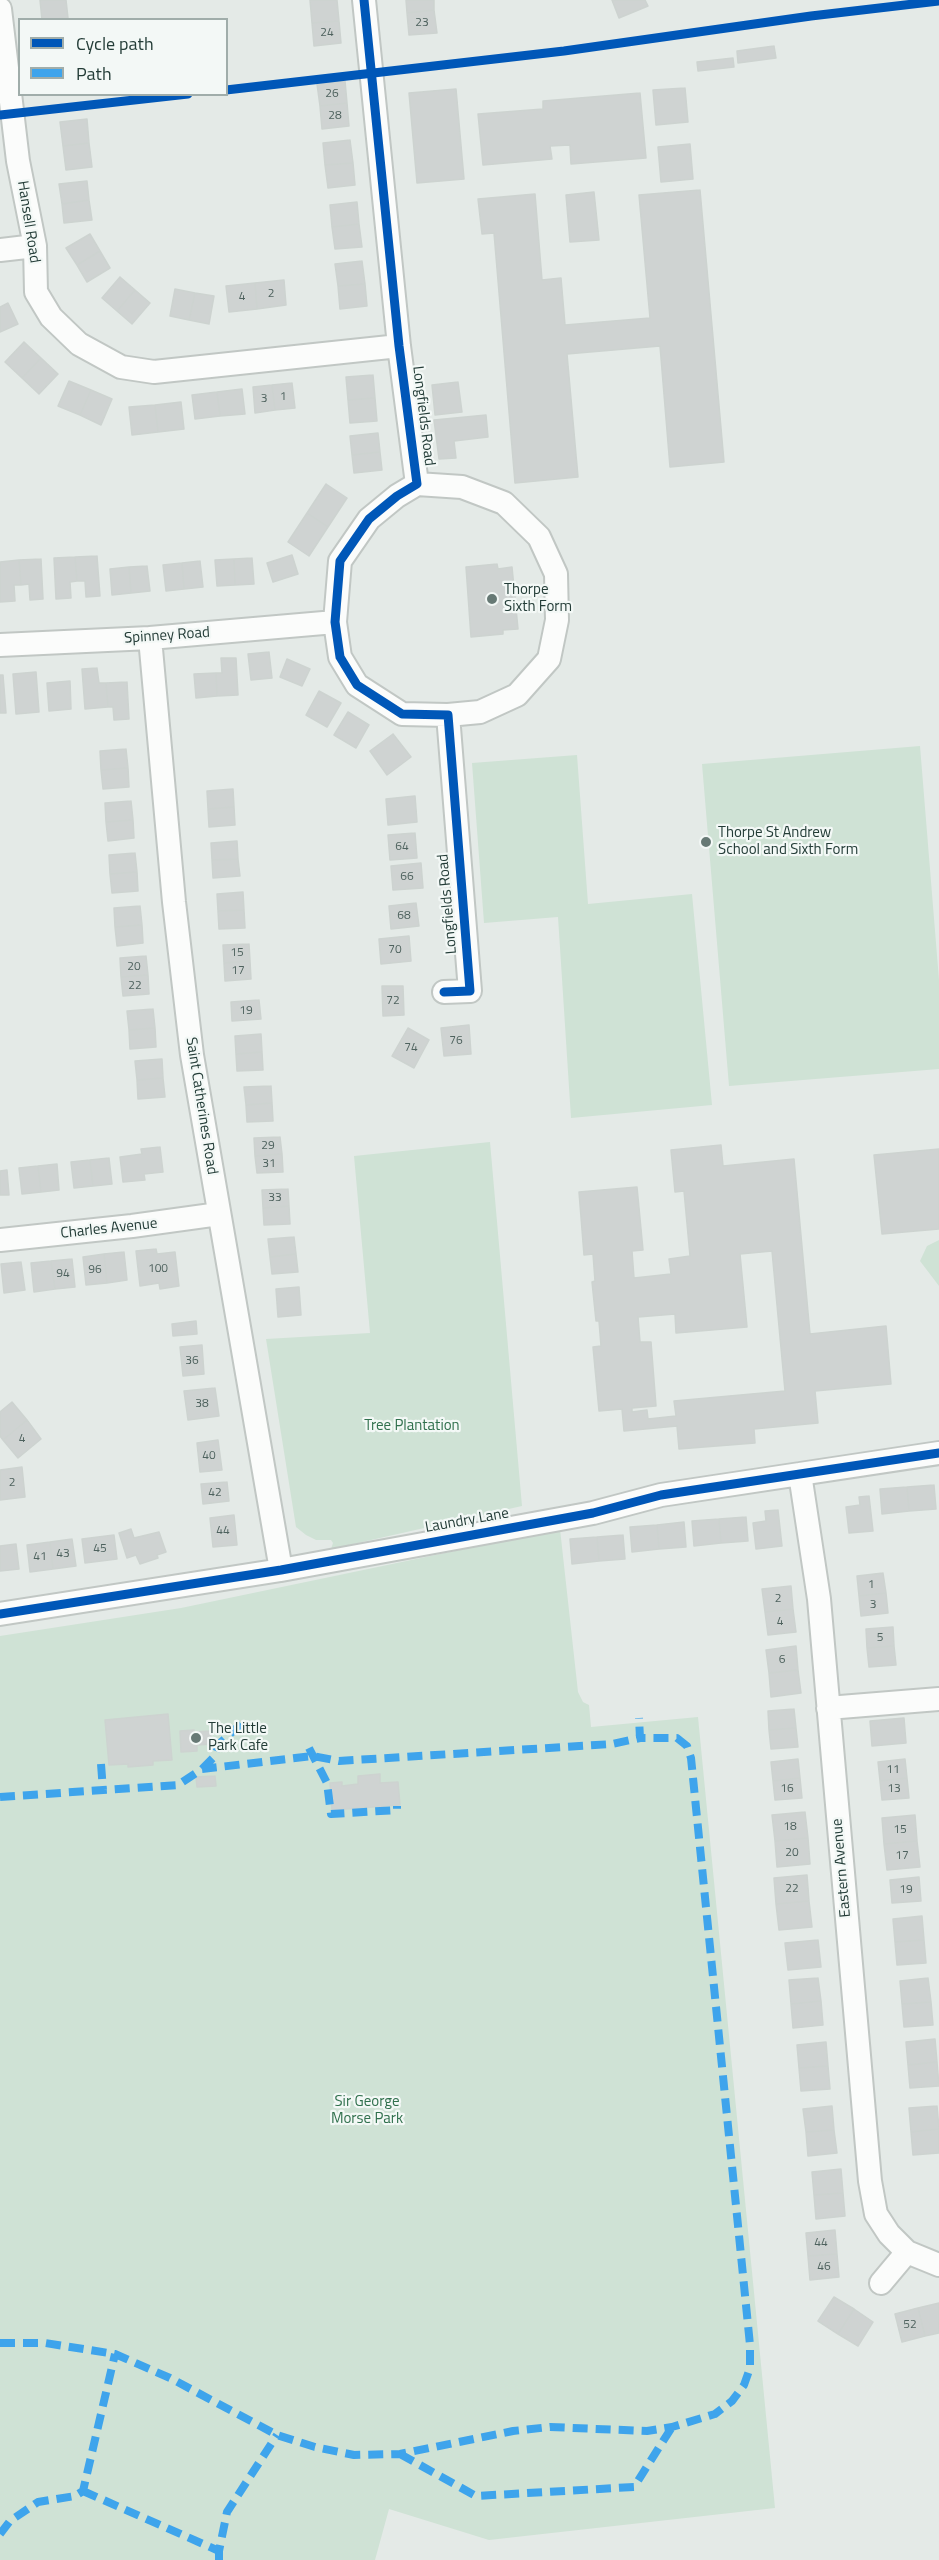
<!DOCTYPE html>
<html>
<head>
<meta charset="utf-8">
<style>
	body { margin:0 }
	#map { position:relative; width:939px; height:2560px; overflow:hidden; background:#e4eae7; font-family:"Titillium Web",sans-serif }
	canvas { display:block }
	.legend { position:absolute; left:18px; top:18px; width:210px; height:78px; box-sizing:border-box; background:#f3f8f6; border:2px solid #a0adaa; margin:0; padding:8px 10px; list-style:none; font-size:18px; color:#233c37 }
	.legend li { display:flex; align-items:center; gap:12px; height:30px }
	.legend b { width:30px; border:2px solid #a0adaa }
</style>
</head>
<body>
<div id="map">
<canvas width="939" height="2560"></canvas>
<ul class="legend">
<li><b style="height:8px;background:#0057b8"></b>Cycle path</li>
<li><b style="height:8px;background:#3ea4ec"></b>Path</li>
</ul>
</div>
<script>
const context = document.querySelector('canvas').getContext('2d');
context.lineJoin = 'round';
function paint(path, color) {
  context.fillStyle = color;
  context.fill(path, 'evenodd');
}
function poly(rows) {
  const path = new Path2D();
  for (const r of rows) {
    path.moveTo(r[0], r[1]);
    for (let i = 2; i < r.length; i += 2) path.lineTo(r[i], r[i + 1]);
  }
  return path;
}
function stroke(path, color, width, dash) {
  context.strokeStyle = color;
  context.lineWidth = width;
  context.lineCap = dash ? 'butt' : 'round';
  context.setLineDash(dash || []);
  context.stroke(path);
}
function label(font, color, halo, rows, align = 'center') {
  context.font = font + ' "Titillium Web",sans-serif';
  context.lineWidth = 4.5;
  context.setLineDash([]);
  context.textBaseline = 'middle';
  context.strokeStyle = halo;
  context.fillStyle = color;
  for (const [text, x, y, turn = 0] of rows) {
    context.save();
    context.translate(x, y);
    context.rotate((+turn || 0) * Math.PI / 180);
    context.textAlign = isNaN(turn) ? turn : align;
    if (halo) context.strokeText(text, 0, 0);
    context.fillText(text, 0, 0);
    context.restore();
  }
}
paint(poly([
	[920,746,939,980,939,1069,729,1086,702,764],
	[577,755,588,904,692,894,712,1105,571,1118,558,917,484,923,472,763],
	[490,1142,522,1506,331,1549,333,1543,331,1540,316,1540,306,1535,296,1527,266,1339,370,1333,354,1156],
	[939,1240,939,1286,920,1261,927,1246],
	[560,1529,578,1692,583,1702,589,1705,591,1727,698,1717,775,2508,489,2540,389,2509,375,2560,0,2560,0,1636,181,1608]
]), '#cfe2d5');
const building = poly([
	[40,0,66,0,68,18,42,20,40,0],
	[310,0,337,0,339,21,312,23,310,0],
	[406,0,434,0,434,10,407,13,406,0],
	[612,0,645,0,648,6,619,18,612,0],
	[434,10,437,33,409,35,407,13,434,10],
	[339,21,341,43,314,46,312,23,339,21],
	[774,46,776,58,738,63,737,51,774,46],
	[733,58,734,67,698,71,697,62,733,58],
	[345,81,347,103,320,106,317,84,345,81],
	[685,88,688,122,656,125,653,90,685,88],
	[456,89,464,179,417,183,409,93,456,89],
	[640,93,646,158,571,164,570,145,550,146,552,159,483,165,478,114,543,109,543,101,640,93],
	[347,103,349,126,322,129,320,106,347,103],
	[87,119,89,143,63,146,60,122,87,119],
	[350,140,353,163,325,165,323,143,350,140],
	[89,143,92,167,66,170,63,146,89,143],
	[690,144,693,179,661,182,658,147,690,144],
	[353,163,355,185,328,188,325,165,353,163],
	[87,181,89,200,62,204,59,184,87,181],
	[700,190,724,462,670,467,660,346,567,354,578,477,515,483,494,233,482,234,478,199,535,194,542,280,561,278,565,325,650,318,639,195,700,190],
	[594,192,599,240,570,242,566,195,594,192],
	[89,200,92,220,64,223,62,204,89,200],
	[357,202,359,224,332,227,330,205,357,202],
	[359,224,362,247,335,249,332,227,359,224],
	[90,234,100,251,77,265,66,248,90,234],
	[100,251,110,268,87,282,77,265,100,251],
	[362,261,365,284,338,286,335,264,362,261],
	[120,277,135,290,117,311,102,298,120,277],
	[284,280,286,305,257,309,255,283,284,280],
	[255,283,257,309,229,312,226,286,255,283],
	[365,284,367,306,340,309,338,286,365,284],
	[175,289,195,293,189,320,170,316,175,289],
	[135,290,150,303,132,324,117,311,135,290],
	[195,293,214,296,209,324,189,320,195,293],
	[8,303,18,324,0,332,0,307,8,303],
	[24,342,41,358,22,378,5,362,24,342],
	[41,358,58,374,39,394,22,378,41,358],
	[373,375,375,398,348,400,346,377,373,375],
	[69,381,91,390,80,415,58,406,69,381],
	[458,382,462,412,435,415,432,385,458,382],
	[292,383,295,408,275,410,272,385,292,383],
	[272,385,275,410,255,413,253,387,272,385],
	[242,389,245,414,220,416,217,392,242,389],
	[91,390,112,399,101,425,80,415,91,390],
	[217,392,220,416,195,419,192,395,217,392],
	[375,398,377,421,350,423,348,400,375,398],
	[181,402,184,429,158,432,155,405,181,402],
	[155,405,158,432,132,435,129,407,155,405],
	[486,415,488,437,454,441,456,458,439,459,434,420,486,415],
	[378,433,380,452,352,455,350,436,378,433],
	[380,452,382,470,354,473,352,455,380,452],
	[326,484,347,498,328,527,307,513,326,484],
	[307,513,328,527,309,556,288,542,307,513],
	[292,555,298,574,273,582,267,563,292,555],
	[97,556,100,596,86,597,85,581,77,581,75,557,97,556],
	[75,557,77,581,70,582,71,598,56,599,54,558,75,557],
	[252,558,254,584,235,585,234,559,252,558],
	[41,559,43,599,30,600,29,584,21,585,19,560,41,559],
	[234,559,235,585,217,586,215,560,234,559],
	[19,560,21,585,14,585,15,601,0,602,0,562,19,560],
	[200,561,203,587,184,589,182,563,200,561],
	[182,563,184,589,166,591,163,565,182,563],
	[497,564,498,569,512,567,518,629,503,630,503,634,471,637,466,567,497,564],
	[147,566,150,591,131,593,129,567,147,566],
	[129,567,131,593,112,595,110,569,129,567],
	[269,652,272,678,251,680,248,654,269,652],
	[221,658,236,658,238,695,217,696,216,673,222,673,221,658],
	[287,659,310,669,302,686,280,677,287,659],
	[97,668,99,683,106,683,108,707,85,709,82,669,97,668],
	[36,672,39,712,16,714,13,674,36,672],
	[216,673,217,696,196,698,194,674,216,673],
	[0,675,3,675,6,713,0,713,0,675],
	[70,681,71,709,49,711,47,683,70,681],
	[127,682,129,719,114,720,113,707,108,707,106,683,127,682],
	[319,691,341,703,327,727,306,715,319,691],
	[348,712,369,725,356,748,334,735,348,712],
	[393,734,411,757,387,775,370,751,393,734],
	[126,749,128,768,101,770,100,751,126,749],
	[128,768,129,787,103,789,101,770,128,768],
	[233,789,234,807,208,809,207,791,233,789],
	[415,796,417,822,388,825,386,799,415,796],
	[131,801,133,820,106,822,105,803,131,801],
	[234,807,235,825,209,827,208,809,234,807],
	[133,820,134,838,108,841,106,822,133,820],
	[415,833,417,858,390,860,388,835,415,833],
	[237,841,238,859,212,860,211,843,237,841],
	[135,853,137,872,110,874,109,855,135,853],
	[238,859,240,876,213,878,212,860,238,859],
	[421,863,423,888,393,890,391,866,421,863],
	[137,872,138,891,112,893,110,874,137,872],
	[243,892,244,910,218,911,217,894,243,892],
	[416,903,419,926,391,929,389,906,416,903],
	[140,906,142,925,115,927,114,908,140,906],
	[244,910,245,928,219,929,218,911,244,910],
	[142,925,143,943,117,946,115,927,142,925],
	[409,936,411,961,381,964,379,939,409,936],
	[249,944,250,961,224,963,223,945,249,944],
	[146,956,148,975,121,977,120,958,146,956],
	[250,961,251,979,225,981,224,963,250,961],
	[148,975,149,994,123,996,121,977,148,975],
	[382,986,403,986,404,1015,383,1016,382,986],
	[259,1000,261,1019,232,1021,231,1002,259,1000],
	[153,1009,155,1028,129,1030,127,1011,153,1009],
	[469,1025,471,1054,444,1056,441,1028,469,1025],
	[155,1028,156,1047,130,1049,129,1030,155,1028],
	[408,1028,429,1040,414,1068,392,1056,408,1028],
	[261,1034,262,1052,236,1054,235,1036,261,1034],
	[262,1052,263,1070,237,1071,236,1054,262,1052],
	[162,1059,163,1078,137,1080,135,1061,162,1059],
	[163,1078,165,1097,138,1099,137,1080,163,1078],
	[271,1086,272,1103,246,1105,244,1087,271,1086],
	[272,1103,273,1121,247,1122,246,1105,272,1103],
	[280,1137,282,1154,255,1156,254,1138,280,1137],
	[721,1145,723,1166,794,1159,810,1334,886,1326,891,1384,815,1391,818,1423,754,1429,755,1443,679,1449,677,1426,624,1431,622,1409,599,1411,593,1347,601,1346,599,1321,596,1321,592,1282,595,1281,593,1254,584,1255,579,1192,637,1187,643,1250,632,1251,634,1278,671,1274,669,1259,690,1256,684,1191,675,1192,671,1150,721,1145],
	[772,1251,785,1391,674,1401,676,1416,648,1419,647,1410,632,1412,632,1408,656,1406,651,1342,640,1342,638,1317,675,1314,676,1333,747,1327,740,1254,772,1251],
	[160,1147,163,1172,144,1174,145,1180,123,1182,120,1157,142,1154,141,1149,160,1147],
	[939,1149,939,1229,882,1234,874,1155,939,1149],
	[282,1154,283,1172,257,1173,255,1156,282,1154],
	[109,1158,112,1184,93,1186,90,1160,109,1158],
	[90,1160,93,1186,74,1188,71,1162,90,1160],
	[57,1164,59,1190,41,1192,38,1166,57,1164],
	[38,1166,41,1192,22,1194,19,1168,38,1166],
	[7,1170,9,1195,0,1195,0,1171,7,1170],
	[288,1189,289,1206,263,1208,262,1190,288,1189],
	[289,1206,290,1224,264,1225,263,1208,289,1206],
	[294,1237,296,1254,270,1257,268,1239,294,1237],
	[156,1249,157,1254,175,1252,179,1286,160,1289,159,1283,140,1286,136,1251,156,1249],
	[124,1252,127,1280,107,1283,104,1254,124,1252],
	[104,1254,107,1283,86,1285,83,1257,104,1254],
	[296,1254,298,1272,272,1274,270,1257,296,1254],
	[72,1259,75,1287,55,1289,51,1261,72,1259],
	[51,1261,55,1289,34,1292,31,1263,51,1261],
	[21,1262,25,1290,4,1293,1,1264,21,1262],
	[299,1287,301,1315,278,1317,276,1289,299,1287],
	[196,1321,197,1334,173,1336,172,1324,196,1321],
	[202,1345,204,1374,183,1376,180,1347,202,1345],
	[215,1388,219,1416,188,1420,184,1391,215,1388],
	[12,1402,27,1420,3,1440,0,1436,0,1412,12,1402],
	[27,1420,41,1439,18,1458,3,1440,27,1420],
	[218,1440,222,1470,200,1472,197,1443,218,1440],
	[22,1467,25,1497,0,1500,0,1470,22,1467],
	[227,1482,229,1501,203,1504,201,1484,227,1482],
	[934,1485,936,1509,909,1511,907,1487,934,1485],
	[907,1487,909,1511,882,1514,880,1489,907,1487],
	[869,1496,873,1531,849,1533,846,1507,860,1505,859,1497,869,1496],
	[778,1510,782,1546,756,1549,753,1523,766,1521,765,1511,778,1510],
	[234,1515,237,1545,213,1547,210,1518,234,1515],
	[746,1517,748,1541,721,1543,719,1519,746,1517],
	[719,1519,721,1543,694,1546,692,1521,719,1519],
	[684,1522,686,1547,659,1549,657,1525,684,1522],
	[657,1525,659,1549,632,1552,630,1527,657,1525],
	[131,1529,134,1538,159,1532,166,1552,157,1555,158,1558,140,1564,136,1555,127,1558,119,1533,131,1529],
	[114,1535,117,1559,85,1563,82,1539,114,1535],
	[623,1535,625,1559,599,1561,597,1537,623,1535],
	[597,1537,599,1561,572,1564,570,1539,597,1537],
	[72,1539,76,1566,53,1569,50,1542,72,1539],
	[50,1542,53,1569,30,1572,27,1545,50,1542],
	[16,1544,19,1569,0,1571,0,1546,16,1544],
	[883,1573,886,1593,859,1596,857,1576,883,1573],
	[791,1586,793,1609,765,1612,762,1589,791,1586],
	[886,1593,888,1613,861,1616,859,1596,886,1593],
	[793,1609,796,1632,768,1635,765,1612,793,1609],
	[893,1627,894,1646,867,1648,866,1629,893,1627],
	[796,1646,798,1670,769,1673,766,1650,796,1646],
	[894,1646,896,1665,869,1667,867,1648,894,1646],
	[798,1670,801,1693,771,1697,769,1673,798,1670],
	[794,1709,796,1728,769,1730,768,1711,794,1709],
	[168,1714,172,1760,153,1761,153,1765,128,1767,128,1764,109,1765,105,1720,168,1714],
	[904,1718,906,1743,872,1746,870,1721,904,1718],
	[796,1728,798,1747,771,1749,769,1730,796,1728],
	[194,1730,194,1732,211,1731,212,1744,197,1745,197,1751,181,1752,180,1731,194,1730],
	[798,1759,800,1778,773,1781,771,1762,798,1759],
	[905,1759,907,1778,880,1781,878,1762,905,1759],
	[380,1774,380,1783,398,1782,400,1805,332,1810,330,1783,342,1782,342,1786,358,1784,358,1776,380,1774],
	[215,1776,216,1786,197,1787,196,1777,215,1776],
	[800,1778,802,1798,775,1800,773,1781,800,1778],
	[907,1778,909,1798,882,1800,880,1781,907,1778],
	[805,1812,808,1838,775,1841,772,1815,805,1812],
	[915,1815,917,1841,884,1844,882,1818,915,1815],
	[808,1838,810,1864,777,1867,775,1841,808,1838],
	[917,1841,920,1867,887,1870,884,1844,917,1841],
	[807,1875,809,1901,776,1904,774,1878,807,1875],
	[919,1877,921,1901,892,1903,890,1880,919,1877],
	[809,1901,812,1927,779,1930,776,1904,809,1901],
	[922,1916,924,1940,895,1942,893,1919,922,1916],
	[818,1940,821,1967,788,1970,785,1943,818,1940],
	[924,1940,926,1963,897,1965,895,1942,924,1940],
	[818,1978,821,2001,791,2004,789,1980,818,1978],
	[928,1978,931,2002,902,2004,900,1981,928,1978],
	[821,2001,823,2025,793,2028,791,2004,821,2001],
	[931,2002,933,2025,904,2027,902,2004,931,2002],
	[935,2039,937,2062,908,2065,906,2042,935,2039],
	[826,2042,828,2066,799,2068,797,2045,826,2042],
	[937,2062,939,2086,910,2088,908,2065,937,2062],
	[828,2066,830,2089,801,2091,799,2068,828,2066],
	[832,2106,834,2130,806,2132,803,2109,832,2106],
	[937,2106,939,2129,911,2132,909,2108,937,2106],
	[939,2129,939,2153,913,2155,911,2132,939,2129],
	[834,2130,837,2153,808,2156,806,2132,834,2130],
	[841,2169,843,2193,814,2195,812,2172,841,2169],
	[843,2193,845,2216,816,2219,814,2195,843,2193],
	[835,2230,837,2254,808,2256,806,2233,835,2230],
	[837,2254,839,2277,810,2280,808,2256,837,2254],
	[834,2297,854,2309,838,2334,818,2321,834,2297],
	[939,2303,939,2333,925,2336,918,2308,939,2303],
	[918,2308,925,2336,902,2342,895,2314,918,2308],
	[854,2309,873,2322,858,2346,838,2334,854,2309]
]);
paint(building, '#cfd3d2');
stroke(building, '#cdd3d0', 1.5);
const street = poly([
	[364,0,399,346,417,484,397,496,369,519,340,561,335,622,340,657,357,685,402,714,448,715,470,991,444,992],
	[0,9,18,161,35,246,36,292,51,317,79,344,121,367,154,372,399,346],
	[0,250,35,246],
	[417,484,462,487,504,503,539,537,556,574,557,620,549,659,517,695,480,712,448,715],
	[150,638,174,902,192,1055,281,1570],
	[0,645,150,638,335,622],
	[0,1240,132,1226,219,1214],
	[800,1474,819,1599,870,2181,876,2214,889,2234,907,2252,939,2265],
	[0,1614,281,1570,593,1513,661,1495,939,1453],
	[828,1708,939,1699],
	[881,2283,907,2252]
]);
stroke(street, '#c1c7c4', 26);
stroke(street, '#fbfcfb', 22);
stroke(poly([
	[309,1748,327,1783,331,1814,397,1810,397,1806],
	[101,1764,103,1790],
	[202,1769,213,1758,218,1745,242,1723],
	[0,1797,178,1785,202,1769,313,1756,339,1761,612,1744,640,1738,639,1718],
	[0,2343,45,2343,115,2354,170,2378,277,2435,315,2447,354,2455,400,2454,513,2431,550,2427,647,2431,672,2427,715,2414,732,2401,744,2385,750,2368,750,2345,691,1758,687,1746,677,1738,640,1738],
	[400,2454,476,2496,634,2487,672,2427],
	[83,2491,219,2551],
	[0,2534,10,2521,38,2502,75,2496,83,2491,115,2354],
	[219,2560,219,2551,227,2512,277,2435]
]), '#3ea4ec', 8, [15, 8]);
stroke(poly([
	[364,0,399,346,417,484,397,496,369,519,340,561,335,622,340,657,357,685,402,714,448,715,470,991,444,992],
	[226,90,564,51,811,16,939,1],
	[0,115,188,94],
	[0,1614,281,1570,593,1513,661,1495,939,1453]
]), '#0057b8', 9);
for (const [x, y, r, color] of [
	[492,599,6,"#677975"],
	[706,842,6,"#677975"],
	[196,1738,6,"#677975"]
]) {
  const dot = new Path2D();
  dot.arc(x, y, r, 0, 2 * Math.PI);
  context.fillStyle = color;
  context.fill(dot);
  stroke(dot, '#f3f8f6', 2);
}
label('12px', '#4e625e', null, [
	["23",422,23],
	["24",327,33],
	["26",332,94],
	["28",335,116],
	["2",271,294],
	["4",242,297],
	["1",283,397],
	["3",264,399],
	["64",402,847],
	["66",407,877],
	["68",404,916],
	["70",395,950],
	["15",237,953],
	["20",134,967],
	["17",238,971],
	["22",135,986],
	["72",393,1001],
	["19",246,1011],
	["76",456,1041],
	["74",411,1048],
	["29",268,1146],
	["31",269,1164],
	["33",275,1198],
	["100",158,1269],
	["96",95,1270],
	["94",63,1274],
	["36",192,1361],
	["38",202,1404],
	["4",22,1439],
	["40",209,1456],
	["2",12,1483],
	["42",215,1493],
	["44",223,1531],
	["45",100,1549],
	["43",63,1554],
	["41",40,1557],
	["1",871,1585],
	["2",778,1599],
	["3",873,1605],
	["4",780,1622],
	["5",880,1638],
	["6",782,1660],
	["11",893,1770],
	["16",787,1789],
	["13",894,1789],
	["18",790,1827],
	["15",900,1830],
	["20",792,1853],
	["17",902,1856],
	["22",792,1889],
	["19",906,1890],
	["44",821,2243],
	["46",824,2267],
	["52",910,2325]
]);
label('15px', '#233c37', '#f3f8f6', [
	["Hansell Road",28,222,81],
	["Longfields Road",423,416,83],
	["Spinney Road",167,636,-4],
	["Longfields Road",448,904,-95],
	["Saint Catherines Road",201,1106,81],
	["Charles Avenue",109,1229,-6],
	["Laundry Lane",467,1521,-10],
	["Eastern Avenue",842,1868,-95]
]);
label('15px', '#233c37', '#f3f8f6', [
	["Thorpe",504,590],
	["Sixth Form",504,607],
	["Thorpe St Andrew",718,833],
	["School and Sixth Form",718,850],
	["The Little",208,1729],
	["Park Cafe",208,1746]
], 'left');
label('15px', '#30704d', '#f3f8f6', [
	["Tree Plantation",412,1426],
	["Sir George",367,2102],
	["Morse Park",367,2119]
]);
</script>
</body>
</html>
